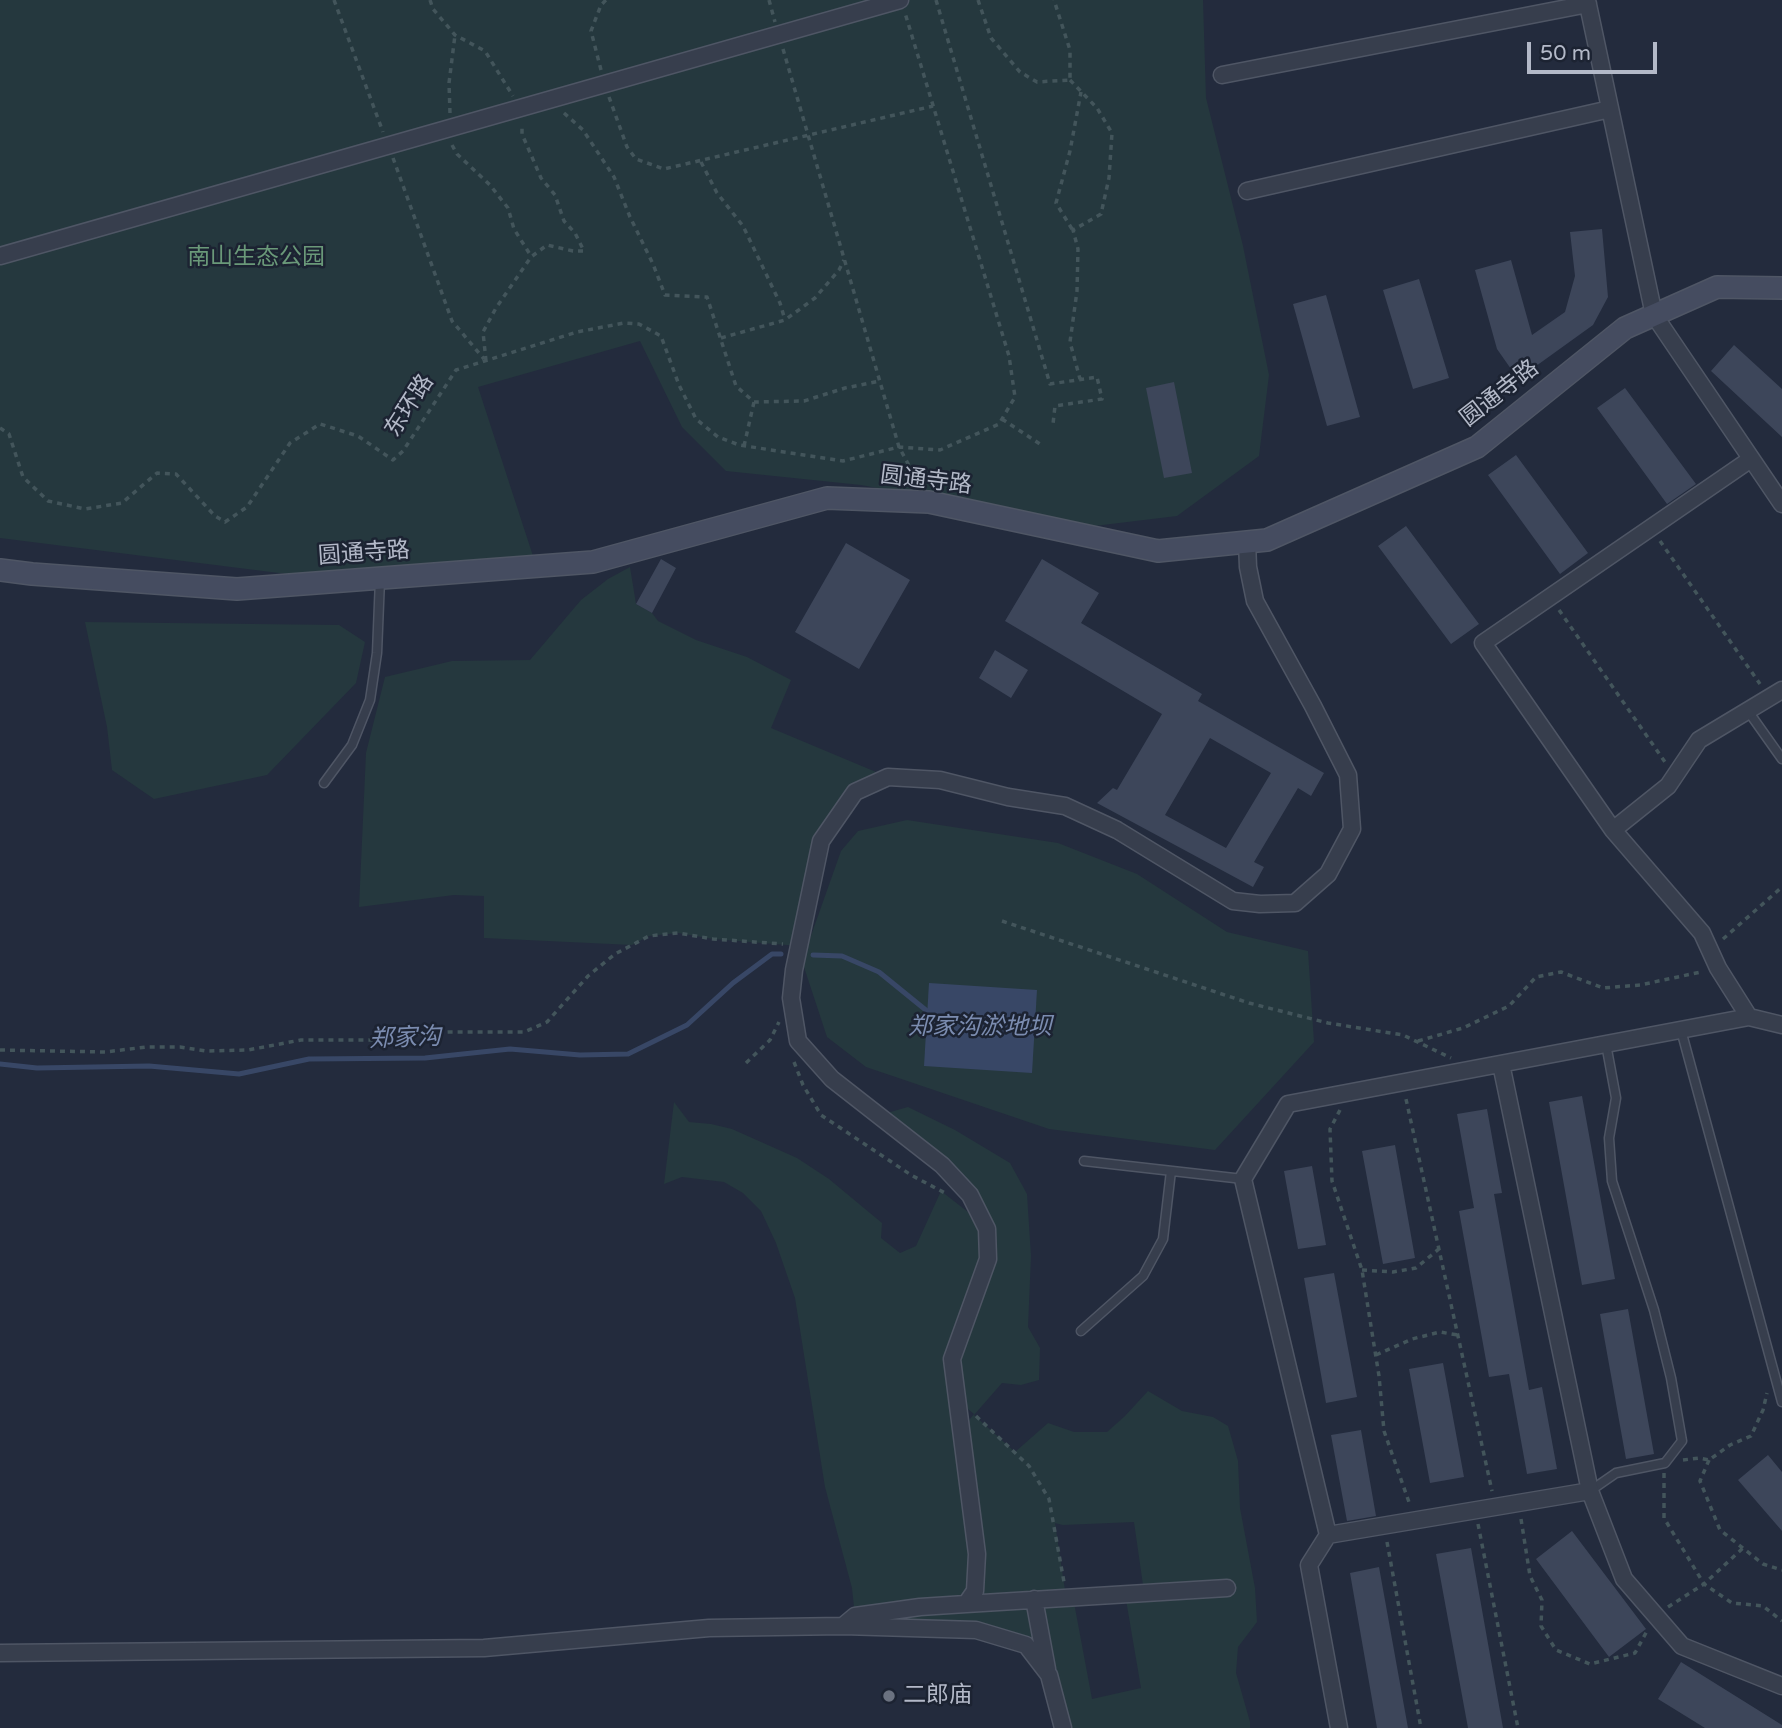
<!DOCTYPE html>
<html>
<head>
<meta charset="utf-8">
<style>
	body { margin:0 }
	#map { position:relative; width:1782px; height:1728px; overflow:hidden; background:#232b3d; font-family:"Varela Round",sans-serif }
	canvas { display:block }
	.scale { position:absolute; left:1527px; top:42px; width:130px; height:32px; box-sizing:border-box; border:4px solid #b3b9c8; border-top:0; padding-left:9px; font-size:21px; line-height:24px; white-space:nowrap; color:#b3b9c8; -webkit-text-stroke:5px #1c2332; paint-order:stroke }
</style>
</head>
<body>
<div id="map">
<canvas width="1782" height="1728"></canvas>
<div class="scale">50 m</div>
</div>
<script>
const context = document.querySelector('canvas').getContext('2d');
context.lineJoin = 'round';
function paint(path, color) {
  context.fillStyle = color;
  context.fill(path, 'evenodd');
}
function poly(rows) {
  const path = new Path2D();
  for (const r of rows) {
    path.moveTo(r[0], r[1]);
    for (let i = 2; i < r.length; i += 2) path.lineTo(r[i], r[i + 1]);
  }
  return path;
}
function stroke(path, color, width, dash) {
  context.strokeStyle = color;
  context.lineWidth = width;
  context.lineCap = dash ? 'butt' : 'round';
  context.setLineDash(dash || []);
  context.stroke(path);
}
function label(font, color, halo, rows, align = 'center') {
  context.font = font + ' "Varela Round","Noto Sans SC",sans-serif';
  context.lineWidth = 5;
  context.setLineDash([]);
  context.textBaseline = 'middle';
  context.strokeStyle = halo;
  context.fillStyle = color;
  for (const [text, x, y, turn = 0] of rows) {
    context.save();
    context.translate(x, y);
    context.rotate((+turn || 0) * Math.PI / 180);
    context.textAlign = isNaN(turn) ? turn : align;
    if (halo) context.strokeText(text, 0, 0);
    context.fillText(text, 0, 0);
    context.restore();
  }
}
paint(poly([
	[0,0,1203,0,1206,98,1243,246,1269,375,1259,456,1177,516,1086,527,861,485,726,471,682,427,640,341,478,387,533,556,287,574,0,538],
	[630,567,636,604,652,613,658,621,696,640,747,657,791,680,771,728,888,777,855,792,821,841,799,946,713,939,678,933,649,936,632,945,484,938,484,896,454,895,359,907,366,753,385,677,452,661,530,660,581,600,608,579],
	[85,622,339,625,365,642,356,683,267,775,154,799,112,770,107,727],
	[907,820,1058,843,1137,874,1227,932,1308,951,1314,1042,1215,1150,1049,1129,866,1067,827,1037,802,961,841,851,858,831],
	[674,1102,689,1122,711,1124,732,1129,797,1158,829,1179,882,1223,881,1238,900,1253,916,1246,941,1191,968,1212,979,1232,980,1260,968,1288,954,1350,988,1259,970,1195,880,1115,908,1107,955,1130,1010,1163,1027,1194,1031,1256,1028,1327,1040,1348,1039,1380,1021,1385,1002,1383,974,1415,1015,1452,1048,1423,1074,1432,1107,1432,1125,1416,1148,1391,1182,1411,1213,1417,1228,1426,1238,1461,1240,1508,1255,1588,1257,1622,1238,1647,1236,1673,1250,1722,1250,1728,1063,1728,1049,1675,1026,1645,855,1616,852,1588,825,1487,795,1298,776,1243,761,1211,743,1193,724,1182,682,1177,664,1184],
	[958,1401,974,1414,962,1429],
	[1134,1522,1144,1592,1125,1594,1141,1688,1092,1699,1073,1597,1066,1597,1055,1523,1063,1525]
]), '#25383e');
paint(poly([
	[929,983,1037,990,1032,1073,924,1066]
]), '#384766');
stroke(poly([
	[813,955,842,956,879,972,927,1011],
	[0,1064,37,1068,149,1066,239,1074,309,1059,425,1058,510,1049,580,1055,628,1054,687,1025,733,983,772,954,781,954]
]), '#384766', 5);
paint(poly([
	[1602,229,1608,297,1593,325,1518,379,1497,349,1475,270,1511,260,1532,335,1565,312,1575,276,1570,232],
	[1419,279,1449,378,1413,389,1383,290],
	[1326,295,1360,417,1327,426,1293,304],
	[1734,345,1782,389,1782,437,1711,371],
	[1174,382,1192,473,1164,478,1146,388],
	[1625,388,1696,484,1667,504,1597,408],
	[1516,455,1588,553,1560,574,1488,475],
	[1406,526,1479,624,1451,644,1378,546],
	[846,543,910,580,859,669,795,632],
	[661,559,676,568,652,613,636,604],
	[1042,559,1099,593,1081,623,1202,694,1198,701,1324,773,1311,796,1298,788,1254,862,1264,867,1253,887,1097,803,1113,788,1117,790,1162,714,1005,621],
	[1210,738,1271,773,1226,848,1165,815],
	[995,650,1028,670,1011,698,979,678],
	[1582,1096,1615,1279,1582,1285,1549,1102],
	[1487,1109,1502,1193,1494,1194,1529,1390,1542,1387,1557,1469,1527,1474,1509,1374,1489,1377,1459,1211,1474,1208,1457,1114],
	[1395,1145,1415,1258,1383,1264,1362,1151],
	[1312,1166,1326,1245,1298,1249,1284,1171],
	[1334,1273,1357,1397,1326,1403,1304,1278],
	[1628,1309,1654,1454,1626,1459,1600,1314],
	[1443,1363,1464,1477,1430,1483,1409,1369],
	[1361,1430,1376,1516,1347,1521,1331,1435],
	[1768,1455,1782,1472,1782,1531,1738,1480],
	[1572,1531,1646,1629,1609,1657,1536,1559],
	[1471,1548,1503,1728,1468,1728,1436,1554],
	[1379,1567,1408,1728,1377,1728,1350,1573],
	[1681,1662,1782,1725,1782,1728,1705,1728,1658,1699]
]), '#3d465a');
const lane = poly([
	[1748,711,1782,759],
	[324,783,352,745,370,700,377,653,380,579],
	[1681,1030,1782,1402],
	[1084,1161,1243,1179],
	[1081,1331,1143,1276,1163,1239,1171,1171],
	[1590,1491,1616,1473,1665,1463,1682,1441,1671,1378,1654,1310,1612,1181,1609,1138,1616,1098,1606,1044]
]);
const street = poly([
	[1587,0,1654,315,1782,504],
	[1222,75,1588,4],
	[1247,191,1610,109],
	[0,256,900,0],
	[1613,830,1668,786,1699,740,1782,690],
	[1749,1017,1718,968,1702,933,1613,830,1483,643,1751,459],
	[1501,1064,1590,1491,1624,1579,1682,1646,1782,1686],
	[1590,1491,1328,1535,1243,1179,1288,1104,1749,1017,1782,1025],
	[1328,1535,1309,1565,1339,1728],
	[1034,1599,1047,1669],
	[966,1604,1227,1588],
	[843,1626,855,1616,920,1607,966,1604,975,1591,977,1554,952,1359,988,1259,987,1229,970,1195,942,1165,832,1079,798,1041,791,998,794,970,821,841,855,792,888,777,940,780,1008,797,1065,806,1117,830,1233,901,1260,904,1295,903,1328,874,1352,829,1348,775,1313,706,1255,601,1248,567,1247,542],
	[0,1653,484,1648,709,1628,843,1626,976,1630,1026,1645,1049,1675,1063,1728]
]);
const secondary = poly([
	[0,570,32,574,237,589,593,562,827,498,929,502,1158,551,1267,540,1477,447,1625,328,1717,287,1782,288]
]);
stroke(lane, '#4f5665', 11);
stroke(street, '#4f5665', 19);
stroke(secondary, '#4f5665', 24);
stroke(poly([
	[334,0,383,132],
	[430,0,433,9,455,35,485,51,513,96],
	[769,0,775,22],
	[936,0,1050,384,1097,377,1102,399,1055,406,1053,424],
	[978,0,991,38,1020,72,1037,82,1070,80,1070,50,1054,0],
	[783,49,899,447,918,482],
	[601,70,591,31,601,5,606,0],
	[1070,80,1097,108,1112,133,1109,178,1101,214,1073,230,1078,249,1077,291,1070,342,1080,379],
	[609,97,627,147,636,159,664,169,933,106],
	[450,113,449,83,455,35],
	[564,113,583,130,614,177,630,217,653,264,665,295,707,297,736,386,754,402,804,401,845,388,880,381],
	[452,145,457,154,490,185,508,208,514,229,531,256],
	[393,158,452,321,484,359],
	[701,162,717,193,743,226,780,303,785,320],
	[1072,229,1056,203,1070,151,1081,92],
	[721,338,785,320,815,298,839,270,844,260],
	[486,361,483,332,496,308,531,257,547,245,573,251,584,251,575,233,564,221,555,195,541,178,522,134,522,125],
	[1002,419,1043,446],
	[0,428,9,434,23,477,48,501,85,509,122,503,157,473,176,474,215,516,225,522,247,507,290,443,320,424,358,436,393,460,403,451,456,370,577,332,624,323,639,324,661,336,679,385,696,419,718,437,739,445,843,461,899,447,940,450,999,424,1015,397,1009,356,905,13],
	[744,446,754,402],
	[1660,541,1760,684],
	[1559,610,1665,762],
	[1002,921,1249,1003,1328,1023,1403,1035,1451,1058],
	[1723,939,1782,887],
	[1418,1041,1463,1028,1509,1006,1536,977,1561,972,1603,988,1640,985,1701,972],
	[0,1050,105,1052,146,1047,180,1047,206,1051,248,1050,301,1040,387,1040,417,1033,448,1032,524,1032,547,1022,588,976,615,954,649,936,678,933,713,939,783,944],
	[794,1062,803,1085,821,1115,911,1175,945,1193],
	[746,1063,770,1040,779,1022],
	[1406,1099,1492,1491],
	[1340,1110,1330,1129,1332,1181,1362,1270,1379,1376,1384,1431,1410,1505],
	[1362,1270,1393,1272,1416,1268,1440,1248],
	[1376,1355,1412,1339,1440,1332,1458,1335],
	[976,1416,1029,1466,1049,1499,1064,1582],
	[1683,1460,1699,1458,1709,1460,1730,1445,1751,1436,1763,1410,1767,1393],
	[1709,1460,1700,1481,1720,1530,1763,1564,1782,1570],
	[1664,1473,1664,1518,1704,1584,1732,1603,1763,1606,1782,1621],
	[1521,1519,1530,1576,1542,1600,1541,1626,1556,1650,1590,1664,1635,1653,1647,1631],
	[1478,1524,1518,1728],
	[1387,1542,1421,1728],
	[1668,1607,1704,1584,1743,1548]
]), '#43555b', 3.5, [5, 5]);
stroke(lane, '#373e4d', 8);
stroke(street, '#373e4d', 16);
stroke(secondary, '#454c60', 21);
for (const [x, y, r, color] of [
	[889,1696,7,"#6b7280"]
]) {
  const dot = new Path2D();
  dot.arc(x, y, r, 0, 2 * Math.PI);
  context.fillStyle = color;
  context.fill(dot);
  stroke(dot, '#1c2332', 2.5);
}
label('23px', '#6a9979', '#1c2332', [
	["南山生态公园",256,258]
]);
label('23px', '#b3b9c8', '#1c2332', [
	["圆通寺路",1500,394,-38],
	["东环路",410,406,-57],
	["圆通寺路",926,481,7],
	["圆通寺路",364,554,-4]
]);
label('23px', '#b3b9c8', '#1c2332', [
	["二郎庙",903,1696]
], 'left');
label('italic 24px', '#7b8cb0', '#1c2332', [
	["郑家沟淤地坝",980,1028],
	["郑家沟",405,1039,-2]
]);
</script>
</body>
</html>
